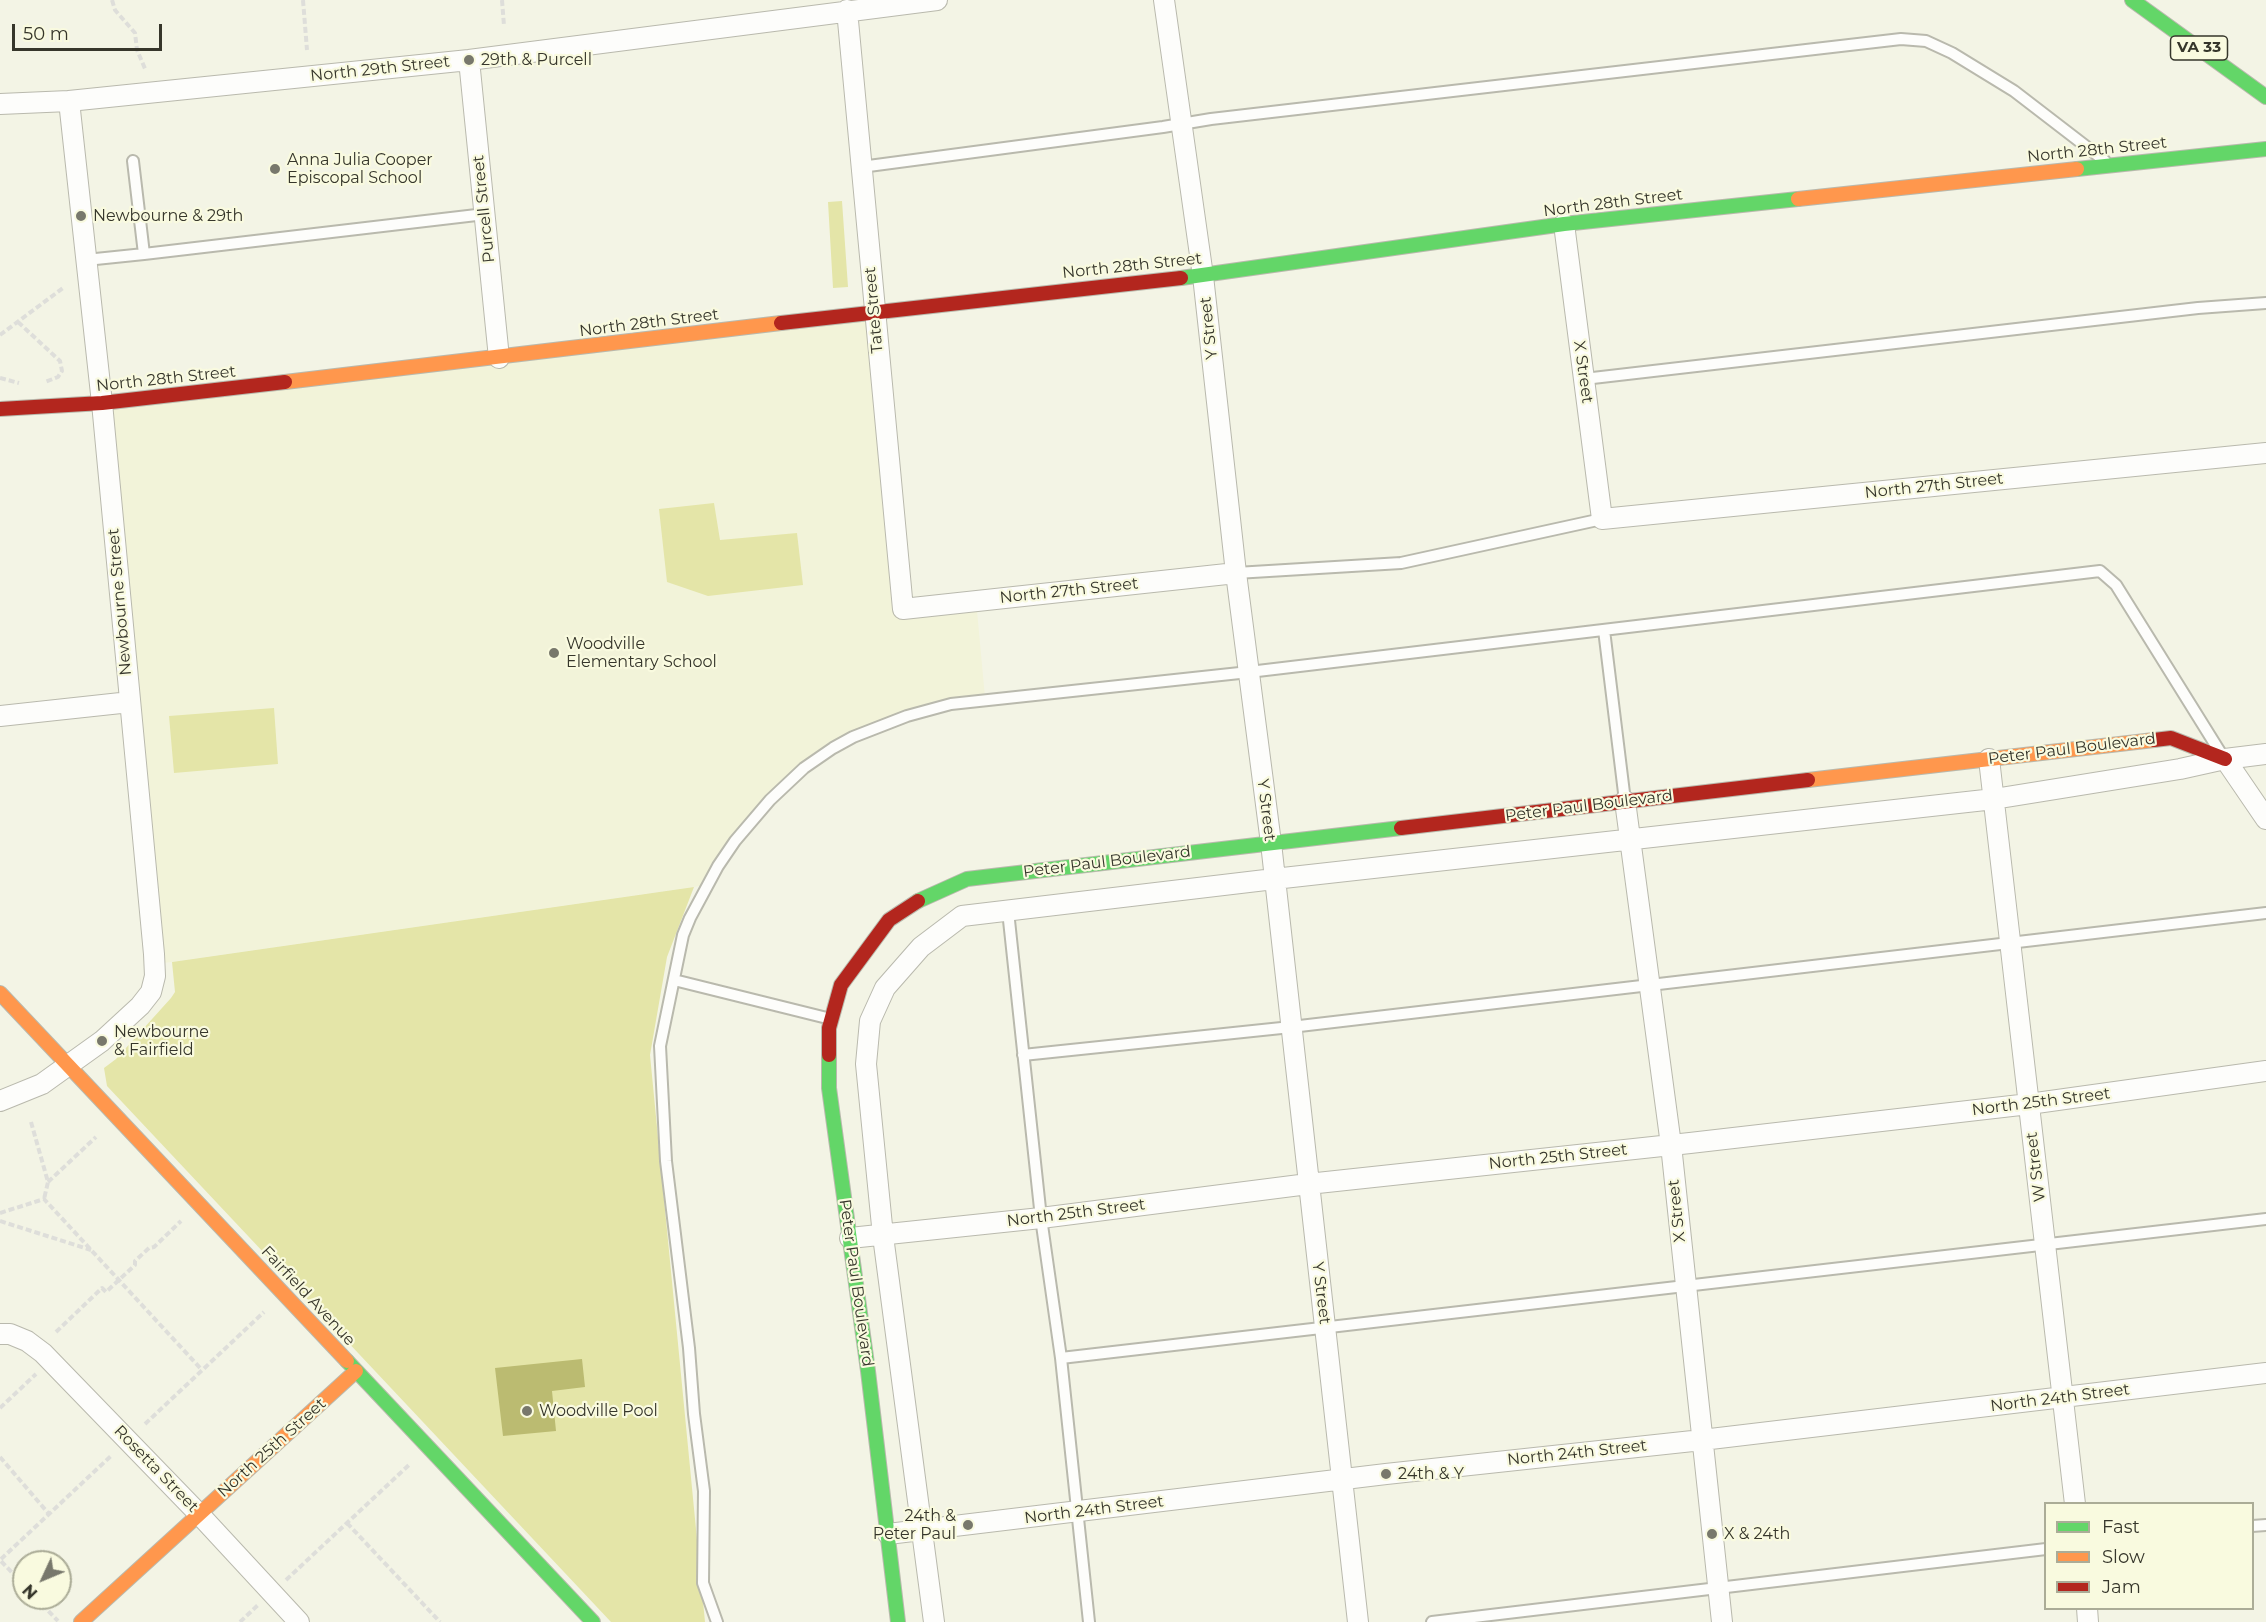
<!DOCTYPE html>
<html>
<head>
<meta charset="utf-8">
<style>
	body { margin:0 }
	#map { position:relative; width:2266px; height:1622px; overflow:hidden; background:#f3f4e5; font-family:Montserrat,sans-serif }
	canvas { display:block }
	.legend { position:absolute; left:2044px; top:1502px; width:210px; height:108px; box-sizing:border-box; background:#f9fadf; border:2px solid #abac97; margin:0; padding:8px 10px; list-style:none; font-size:18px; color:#36362b }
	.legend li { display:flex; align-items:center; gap:12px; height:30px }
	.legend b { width:30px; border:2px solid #abac97 }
	.north { position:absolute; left:12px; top:1550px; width:60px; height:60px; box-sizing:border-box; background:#f9fadf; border:2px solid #abac97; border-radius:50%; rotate:226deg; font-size:16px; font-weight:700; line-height:24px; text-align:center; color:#36362b }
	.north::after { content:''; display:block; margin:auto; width:21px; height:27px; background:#78786c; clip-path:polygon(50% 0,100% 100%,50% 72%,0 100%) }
	.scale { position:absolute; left:12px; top:24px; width:150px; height:27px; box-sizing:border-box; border:3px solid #36362b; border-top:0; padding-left:8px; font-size:18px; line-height:21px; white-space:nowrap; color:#36362b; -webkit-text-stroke:4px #f9fadf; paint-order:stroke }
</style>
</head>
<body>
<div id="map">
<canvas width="2266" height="1622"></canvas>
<ul class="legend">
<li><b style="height:8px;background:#63d668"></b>Fast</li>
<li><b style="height:8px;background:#ff974d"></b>Slow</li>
<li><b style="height:8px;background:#b3261e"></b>Jam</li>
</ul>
<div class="north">N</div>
<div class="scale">50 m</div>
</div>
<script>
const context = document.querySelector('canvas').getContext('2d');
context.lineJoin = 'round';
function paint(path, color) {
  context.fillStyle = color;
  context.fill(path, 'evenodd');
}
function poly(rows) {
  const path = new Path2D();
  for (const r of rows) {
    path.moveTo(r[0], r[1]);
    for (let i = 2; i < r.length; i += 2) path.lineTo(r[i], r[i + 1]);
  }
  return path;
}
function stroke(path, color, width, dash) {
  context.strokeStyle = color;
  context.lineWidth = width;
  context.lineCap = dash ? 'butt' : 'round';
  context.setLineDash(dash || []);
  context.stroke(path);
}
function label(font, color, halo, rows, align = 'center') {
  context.font = font + ' Montserrat,sans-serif';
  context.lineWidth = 4.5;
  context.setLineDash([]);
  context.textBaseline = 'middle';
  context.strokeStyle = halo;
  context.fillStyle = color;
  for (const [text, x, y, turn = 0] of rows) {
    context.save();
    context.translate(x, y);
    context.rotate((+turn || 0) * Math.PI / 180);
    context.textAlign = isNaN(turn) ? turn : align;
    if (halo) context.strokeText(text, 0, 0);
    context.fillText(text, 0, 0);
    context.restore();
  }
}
paint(poly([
	[876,313,905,608,976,600,985,697,926,711,845,744,788,782,707,885,157,964,102,404]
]), '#f2f3d9');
paint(poly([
	[842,201,848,287,833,288,828,202],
	[714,503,720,540,797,533,803,585,708,596,667,582,659,509],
	[274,708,278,764,174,773,169,716],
	[694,887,667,957,650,1055,705,1622,611,1622,107,1086,104,1068,116,1059,171,998,175,992,172,962]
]), '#e4e5a8');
paint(poly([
	[582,1359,585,1387,552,1391,556,1431,503,1436,495,1368]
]), '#bbbb71');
const lane = poly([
	[861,167,1163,127,1211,119,1901,39,1926,41,1952,53,2014,91,2105,161],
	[144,254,485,214],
	[86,260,144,254,133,161],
	[1584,379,2198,308,2266,303],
	[1236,573,1401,563,1602,519],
	[1604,630,1625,801],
	[1008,911,1041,1218,1061,1358,1089,1622],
	[674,980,831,1019],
	[1023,1055,1291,1027,2266,913],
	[1061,1358,2266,1219],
	[2252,1526,2266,1525],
	[717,1622,703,1583,704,1491,694,1414,689,1348,666,1161,660,1046,683,935,690,918,718,866,735,841,770,800,804,768,833,748,853,737,907,716,951,704,1249,672,2100,571,2116,585,2220,752],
	[1432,1622,2046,1549]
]);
const street = poly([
	[1164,0,1203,276,1236,573,1271,843,1358,1622],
	[847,10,903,609,1236,573],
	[469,60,499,358],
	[0,104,69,101,469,60,937,0],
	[1564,224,1602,519,2266,453],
	[0,716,130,702],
	[1989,759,2075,1504],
	[2225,759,2266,819],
	[1625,801,1671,1145,1722,1622],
	[0,1101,42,1084,102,1041,140,1006,151,992,155,976,154,954,102,403,69,101],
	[850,1238,1041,1218,1308,1184,1690,1143,2029,1104,2266,1071],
	[0,1334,10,1334,27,1341,43,1353,199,1514,299,1622],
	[888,1534,1386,1474,1702,1440,2266,1373],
	[2087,1608,2088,1622],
	[934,1622,883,1236,866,1064,870,1021,885,988,921,947,962,916,1274,879,1994,799,2180,769,2225,759,2266,754]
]);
const fast = poly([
	[2132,0,2266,97],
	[2077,169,2266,149],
	[1181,278,1564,224,1798,199],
	[918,901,967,879,1401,828],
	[829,1055,829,1088,868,1371,898,1622],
	[347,1361,593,1622]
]);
const slow = poly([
	[1798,199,2077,169],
	[285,382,781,323],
	[1808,780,2154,740],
	[0,993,347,1361],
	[81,1622,356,1371]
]);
const jam = poly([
	[781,323,1181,278],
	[0,409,102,403,285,382],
	[2154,740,2171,738,2225,759],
	[1401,828,1808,780],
	[829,1055,829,1028,841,985,889,920,918,901]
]);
stroke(lane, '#b9b9ad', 14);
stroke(street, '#b9b9ad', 22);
stroke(fast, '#b9b9ad', 16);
stroke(slow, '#b9b9ad', 16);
stroke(jam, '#b9b9ad', 16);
stroke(poly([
	[112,0,115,10,135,33,137,50,146,71],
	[303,0,307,50],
	[502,0,504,26],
	[18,322,60,361,62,371,58,377,45,382],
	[0,335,63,288],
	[0,378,19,383],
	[31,1122,48,1182,44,1199],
	[48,1182,96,1137],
	[0,1213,44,1199,202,1370],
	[0,1221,91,1250],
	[56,1332,102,1288,106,1292,135,1265,135,1261,149,1248,154,1247,181,1221],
	[0,1408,36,1374],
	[145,1424,264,1312],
	[0,1457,49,1514],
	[347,1523,440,1622],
	[286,1580,410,1464],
	[24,1585,0,1560,112,1455],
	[36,1598,58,1621],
	[240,1622,258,1605]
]), '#dededa', 4, [6, 3]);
stroke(lane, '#fdfdfb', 10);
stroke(street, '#fdfdfb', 20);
stroke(fast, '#63d668', 14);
stroke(slow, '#ff974d', 14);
stroke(jam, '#b3261e', 14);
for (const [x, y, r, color] of [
	[469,60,6,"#78786c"],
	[275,169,6,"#78786c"],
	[81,216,6,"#78786c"],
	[554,653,6,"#78786c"],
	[102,1041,6,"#78786c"],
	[527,1411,6,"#78786c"],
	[1386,1474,6,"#78786c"],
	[968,1525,6,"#78786c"],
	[1712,1534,6,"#78786c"]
]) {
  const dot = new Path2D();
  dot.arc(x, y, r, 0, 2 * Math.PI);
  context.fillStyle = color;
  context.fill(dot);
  stroke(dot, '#f9fadf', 2);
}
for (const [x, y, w] of [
	[2199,48,57]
]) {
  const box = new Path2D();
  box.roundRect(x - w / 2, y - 12, w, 24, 4.5);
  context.fillStyle = '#f9fadf';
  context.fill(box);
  stroke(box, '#36362b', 1.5);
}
label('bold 15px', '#36362b', null, [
	["VA 33",2199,48]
]);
label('16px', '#36362b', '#f9fadf', [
	["29th & Purcell",481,60],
	["Anna Julia Cooper",287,160],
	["Episcopal School",287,178],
	["Newbourne & 29th",93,216],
	["Woodville",566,644],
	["Elementary School",566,662],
	["Newbourne",114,1032],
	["& Fairfield",114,1050],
	["Woodville Pool",539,1411],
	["24th & Y",1398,1474],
	["24th &",956,1516,"right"],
	["Peter Paul",956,1534,"right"],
	["X & 24th",1724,1534]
], 'left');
label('16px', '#36362b', '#f9fadf', [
	["North 29th Street",380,69,-6],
	["North 28th Street",2097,150,-6],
	["North 28th Street",1613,203,-7],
	["Purcell Street",484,209,-96],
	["North 28th Street",1132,266,-6],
	["Tate Street",874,310,-95],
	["North 28th Street",649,323,-7],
	["Y Street",1209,328,-96],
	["X Street",1583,372,82],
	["North 28th Street",166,379,-6],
	["North 27th Street",1934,486,-6],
	["North 27th Street",1069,591,-6],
	["Newbourne Street",120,602,-95],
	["Peter Paul Boulevard",2072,749,-7],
	["Peter Paul Boulevard",1589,806,-7],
	["Y Street",1266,810,83],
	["Peter Paul Boulevard",1107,862,-7],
	["North 25th Street",2041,1102,-7],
	["North 25th Street",1558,1157,-6],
	["W Street",2036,1167,-97],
	["X Street",1677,1211,-96],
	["North 25th Street",1076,1213,-7],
	["Peter Paul Boulevard",856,1283,82],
	["Y Street",1321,1293,83],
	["Fairfield Avenue",308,1296,47],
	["North 24th Street",2060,1398,-7],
	["North 25th Street",272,1448,-42],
	["North 24th Street",1577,1453,-6],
	["Rosetta Street",156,1469,46],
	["North 24th Street",1094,1510,-7]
]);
</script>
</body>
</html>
